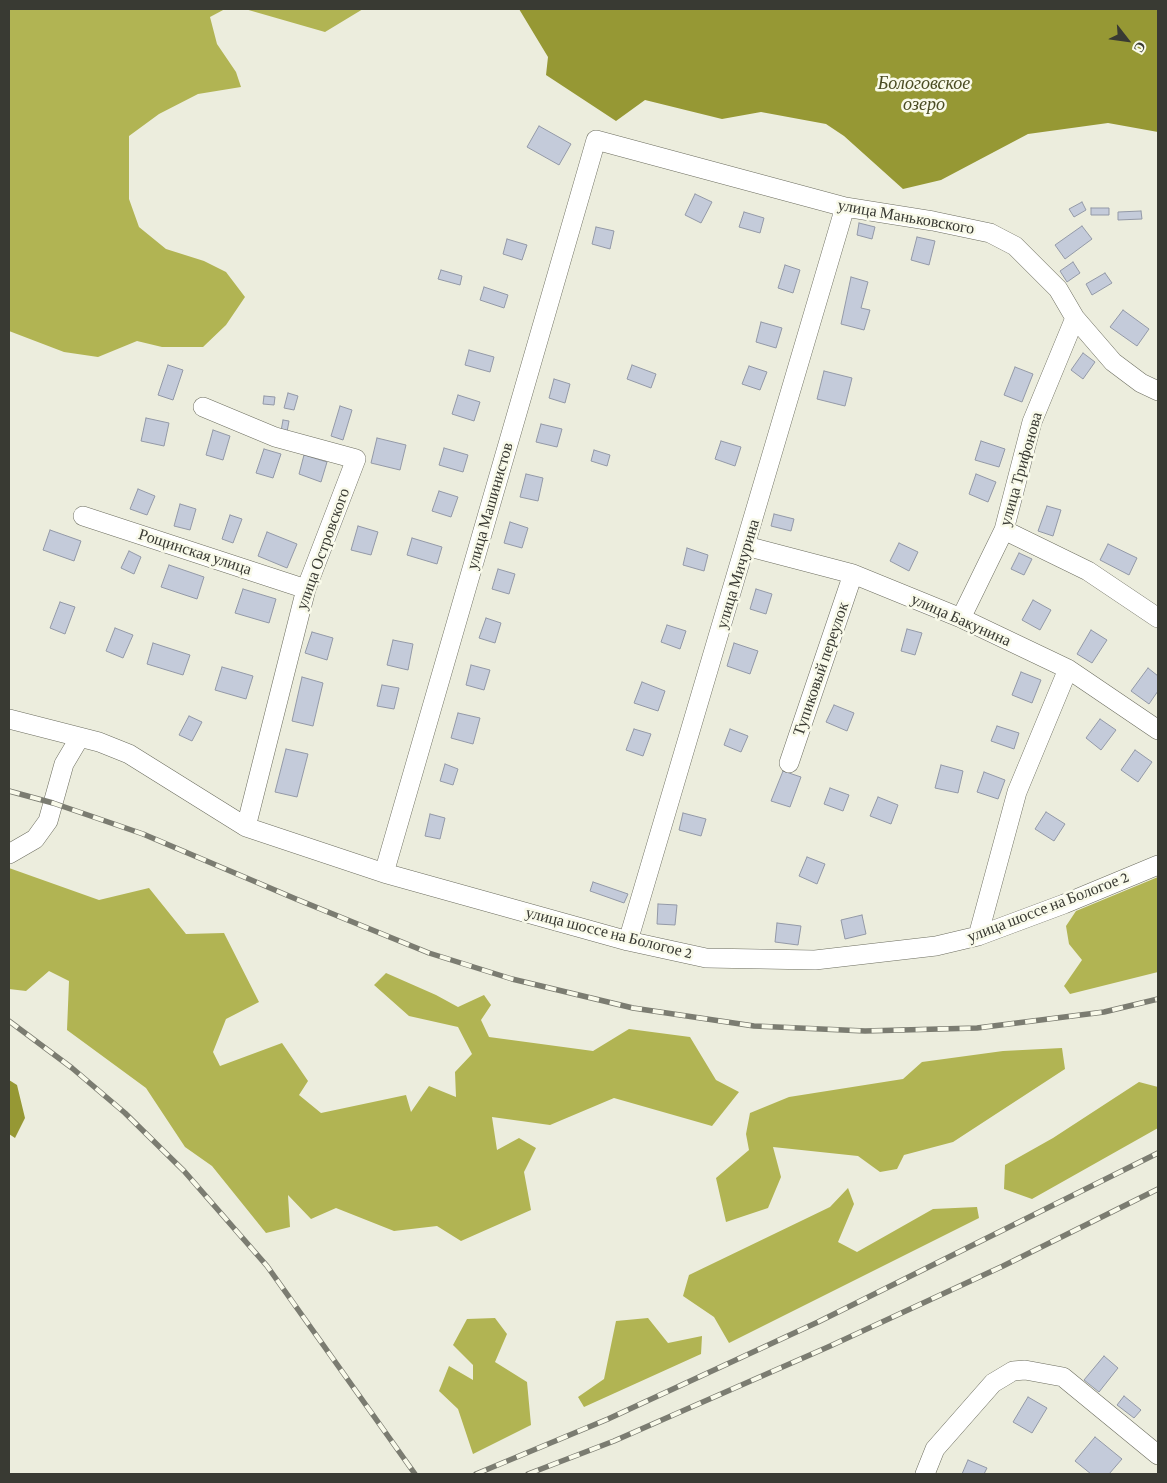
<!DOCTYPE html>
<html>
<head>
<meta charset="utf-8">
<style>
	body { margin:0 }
	#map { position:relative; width:1167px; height:1483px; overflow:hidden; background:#eceddd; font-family:"Crimson Pro",serif }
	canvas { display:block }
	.frame { position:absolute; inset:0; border:10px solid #393a33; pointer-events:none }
	.north { position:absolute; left:1102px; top:15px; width:50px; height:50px; -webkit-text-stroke:4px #f9faea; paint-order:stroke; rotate:120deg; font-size:14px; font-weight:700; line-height:20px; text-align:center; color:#393a33 }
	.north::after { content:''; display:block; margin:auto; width:18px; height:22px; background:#393a33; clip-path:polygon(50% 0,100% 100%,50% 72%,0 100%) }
</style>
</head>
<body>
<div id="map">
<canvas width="1167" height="1483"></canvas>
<div class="frame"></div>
<div class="north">С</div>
</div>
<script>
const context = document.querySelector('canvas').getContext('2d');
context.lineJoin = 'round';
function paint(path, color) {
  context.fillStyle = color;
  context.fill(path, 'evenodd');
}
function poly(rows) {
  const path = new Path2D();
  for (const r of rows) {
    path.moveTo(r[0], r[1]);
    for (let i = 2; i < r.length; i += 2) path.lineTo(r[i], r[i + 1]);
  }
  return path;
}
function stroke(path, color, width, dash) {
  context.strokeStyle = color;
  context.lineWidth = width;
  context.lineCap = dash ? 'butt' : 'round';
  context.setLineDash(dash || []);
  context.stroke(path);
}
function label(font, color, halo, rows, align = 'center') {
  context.font = font + ' "Crimson Pro",serif';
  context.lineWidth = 5;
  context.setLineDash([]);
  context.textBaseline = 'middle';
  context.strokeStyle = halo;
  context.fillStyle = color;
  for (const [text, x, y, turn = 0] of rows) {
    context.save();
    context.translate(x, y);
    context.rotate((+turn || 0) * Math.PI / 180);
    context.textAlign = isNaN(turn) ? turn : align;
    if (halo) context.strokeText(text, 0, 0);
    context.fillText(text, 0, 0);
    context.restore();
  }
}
paint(poly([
	[9,9,225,9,210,17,217,44,236,72,241,87,198,94,159,114,129,136,129,199,139,227,166,249,204,261,226,272,245,297,226,325,203,347,162,347,137,341,98,357,64,352,9,331],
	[245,9,363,9,325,32],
	[9,868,99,900,149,888,186,934,224,933,259,1002,226,1019,213,1052,220,1066,282,1043,308,1081,299,1095,321,1113,406,1095,411,1112,429,1086,456,1097,455,1072,472,1054,458,1027,409,1016,374,985,386,973,436,995,458,1007,484,995,491,1005,481,1020,489,1037,593,1051,629,1029,690,1037,716,1080,739,1092,712,1126,614,1098,550,1125,492,1117,497,1150,519,1138,536,1148,524,1172,531,1210,461,1241,437,1226,394,1231,336,1208,311,1219,288,1195,290,1227,266,1233,212,1166,185,1147,146,1088,67,1030,69,981,49,971,26,991,9,989],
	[1158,877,1158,972,1070,994,1064,986,1082,960,1069,944,1066,926,1076,911],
	[1062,1048,1065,1069,953,1142,904,1155,897,1169,880,1172,858,1156,773,1147,781,1177,768,1208,726,1222,716,1178,749,1150,746,1134,750,1113,789,1097,903,1079,922,1062,1003,1051],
	[1139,1082,1158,1087,1158,1128,1032,1199,1004,1189,1005,1165,1053,1138],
	[848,1188,854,1204,838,1242,857,1252,933,1209,977,1207,979,1218,729,1343,714,1317,683,1296,689,1275,830,1207],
	[495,1318,507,1334,495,1362,527,1382,531,1425,473,1454,458,1409,439,1391,449,1366,473,1380,473,1365,453,1345,467,1319],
	[648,1318,668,1343,702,1336,701,1354,584,1407,578,1397,604,1379,616,1321]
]), '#b1b453');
paint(poly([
	[519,9,1158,9,1158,132,1108,123,1028,134,941,180,903,189,844,136,826,124,761,112,722,119,645,100,616,121,546,75,548,57],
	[9,1080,17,1085,25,1118,15,1138,9,1134]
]), '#969834');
const building = poly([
	[539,126,571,144,559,165,527,147,539,126],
	[695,194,712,202,701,223,685,215,695,194],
	[1082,202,1086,210,1074,217,1069,209,1082,202],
	[1091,208,1109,208,1109,215,1091,215,1091,208],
	[1141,211,1142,219,1118,220,1118,212,1141,211],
	[744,212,764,218,760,233,739,227,744,212],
	[859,223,875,227,872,239,857,235,859,223],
	[1082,226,1092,239,1065,259,1055,245,1082,226],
	[596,227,614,231,610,249,592,244,596,227],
	[917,237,935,241,929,265,911,260,917,237],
	[507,239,527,245,522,260,503,254,507,239],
	[1073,262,1080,273,1067,282,1060,271,1073,262],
	[785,265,800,270,793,293,778,288,785,265],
	[441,270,462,276,460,285,438,279,441,270],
	[1105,273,1112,283,1092,295,1086,284,1105,273],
	[851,277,868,282,861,308,870,310,864,330,841,324,851,277],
	[484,287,508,295,504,308,480,300,484,287],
	[1123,310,1149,329,1137,346,1110,327,1123,310],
	[761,322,782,328,776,348,756,342,761,322],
	[469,350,494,357,490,372,465,365,469,350],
	[1083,353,1095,362,1083,379,1071,370,1083,353],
	[168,365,183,370,173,400,158,395,168,365],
	[632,365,656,374,651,388,627,379,632,365],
	[749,366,767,372,760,390,742,384,749,366],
	[1015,367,1033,374,1022,402,1004,395,1015,367],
	[824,371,852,378,845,406,817,399,824,371],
	[554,379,570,384,565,403,549,398,554,379],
	[288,393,298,396,294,410,284,408,288,393],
	[458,395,480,402,474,421,452,414,458,395],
	[264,396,275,397,274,405,263,404,264,396],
	[340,406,352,410,343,440,331,436,340,406],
	[146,418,169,423,164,446,141,441,146,418],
	[283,420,289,421,287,432,281,431,283,420],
	[541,424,562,429,557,447,536,442,541,424],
	[213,430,230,436,223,460,206,455,213,430],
	[377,438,406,445,400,470,371,463,377,438],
	[721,441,741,447,735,466,715,459,721,441],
	[981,441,1005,449,999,467,975,460,981,441],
	[444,448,468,455,463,472,439,465,444,448],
	[264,449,281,454,273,478,256,473,264,449],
	[594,450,610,455,607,466,591,461,594,450],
	[304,455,327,462,321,482,299,474,304,455],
	[526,474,543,478,538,501,520,497,526,474],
	[976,474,996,482,988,502,969,494,976,474],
	[138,489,155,496,147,515,130,509,138,489],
	[439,491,458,497,451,517,432,511,439,491],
	[180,504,196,509,190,530,174,526,180,504],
	[1047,506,1061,510,1053,536,1038,531,1047,506],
	[774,514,794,519,791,531,771,526,774,514],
	[230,515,242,519,233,543,222,539,230,515],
	[510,522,528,528,522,548,504,543,510,522],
	[358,526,378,532,371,555,351,550,358,526],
	[50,530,81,541,74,561,43,550,50,530],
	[267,532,297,544,287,568,258,556,267,532],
	[412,538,442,547,437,564,407,555,412,538],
	[899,543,918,552,909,571,890,561,899,543],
	[1108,544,1137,558,1129,575,1100,560,1108,544],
	[687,548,708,555,704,571,683,565,687,548],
	[129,551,141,557,134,574,121,568,129,551],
	[1019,553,1032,559,1024,575,1011,569,1019,553],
	[169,565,204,577,197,599,161,587,169,565],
	[498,569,515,574,509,594,492,589,498,569],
	[243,589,276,599,269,623,235,613,243,589],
	[756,589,772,594,766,614,750,609,756,589],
	[1033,600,1051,610,1040,630,1022,620,1033,600],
	[60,602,75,607,65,634,50,628,60,602],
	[486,618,501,623,495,643,479,638,486,618],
	[667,625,686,631,680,649,661,642,667,625],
	[115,628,133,635,123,658,106,651,115,628],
	[907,629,922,633,915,655,901,651,907,629],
	[1091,630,1107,640,1092,663,1077,654,1091,630],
	[312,632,333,638,327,660,305,653,312,632],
	[393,640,413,644,408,670,387,665,393,640],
	[153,643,190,655,183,675,147,664,153,643],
	[734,643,758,651,750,674,727,666,734,643],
	[471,665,490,670,484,690,466,685,471,665],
	[222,667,253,676,246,699,215,690,222,667],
	[1148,668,1158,676,1158,691,1149,704,1131,691,1148,668],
	[1021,672,1041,680,1032,703,1012,695,1021,672],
	[302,677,323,683,313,726,292,721,302,677],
	[642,682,665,691,658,711,634,703,642,682],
	[382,685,399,688,394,709,377,706,382,685],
	[834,705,854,713,847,731,826,722,834,705],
	[458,713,480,718,473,744,451,738,458,713],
	[189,716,202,722,192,741,179,735,189,716],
	[1100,719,1116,730,1101,750,1086,738,1100,719],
	[997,726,1019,733,1014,749,991,741,997,726],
	[634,729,651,734,643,756,626,750,634,729],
	[730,729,748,736,741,752,724,745,730,729],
	[286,749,308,754,297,797,275,792,286,749],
	[1135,750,1152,762,1138,782,1121,770,1135,750],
	[445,764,458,769,453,785,440,781,445,764],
	[941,765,963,771,958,793,935,788,941,765],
	[783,771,801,777,790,807,771,801,783,771],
	[984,772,1005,780,998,799,977,792,984,772],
	[830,788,849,795,843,811,824,804,830,788],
	[878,797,898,805,891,824,870,816,878,797],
	[1046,812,1065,824,1054,841,1035,829,1046,812],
	[683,813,706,819,701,836,679,830,683,813],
	[430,814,445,818,440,839,425,836,430,814],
	[807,857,825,864,817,884,799,876,807,857],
	[593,882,628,894,624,903,590,891,593,882],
	[658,904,677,905,675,925,657,924,658,904],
	[862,915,866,934,845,939,841,920,862,915],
	[777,923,801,926,798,945,775,942,777,923],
	[1104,1356,1118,1368,1099,1392,1084,1380,1104,1356],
	[1124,1396,1141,1410,1134,1418,1117,1405,1124,1396],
	[1028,1397,1047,1408,1032,1433,1013,1422,1028,1397],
	[1095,1437,1122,1459,1109,1474,1091,1474,1075,1461,1095,1437],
	[968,1460,987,1468,984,1474,962,1474,968,1460]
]);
paint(building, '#c4cbda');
stroke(building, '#9399a7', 1);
const minor = poly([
	[203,407,275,437,356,459,306,589,246,827],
	[83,516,306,589],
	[1004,530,1088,571,1158,618],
	[746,546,853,574,961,618,1068,669,1158,730],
	[961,618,1004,530,1032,422,1075,318],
	[9,719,99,742,129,754,246,827,384,873,628,941,706,958,815,960,936,946,978,936,1064,904,1158,865],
	[789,763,853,574],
	[9,854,35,839,48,821,64,764,80,737],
	[384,873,596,140,845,207,933,221,990,233,1015,246,1058,289,1075,318,1113,362,1141,383,1158,391],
	[978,936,1017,792,1068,669],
	[628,941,845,207],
	[925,1474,935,1449,993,1383,1013,1371,1025,1370,1063,1377,1158,1455]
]);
stroke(minor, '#6c6d5f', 20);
stroke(minor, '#fff', 19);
const rail = poly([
	[9,791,53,803,143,834,296,899,429,953,512,979,633,1008,754,1026,865,1031,977,1028,1104,1012,1158,999],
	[9,1021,72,1068,125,1113,184,1171,267,1266,415,1474],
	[476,1474,608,1419,818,1322,1158,1153],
	[528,1474,614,1441,828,1347,1003,1266,1158,1189]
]);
stroke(rail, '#7b7c71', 5.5);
stroke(rail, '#f9faea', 4, [11]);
label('16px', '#393a33', '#f9faea', [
	["улица Маньковского",906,217,10],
	["улица Трифонова",1021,469,-74],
	["улица Машинистов",490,506,-74],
	["улица Островского",323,549,-70],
	["Рощинская улица",195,552,18],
	["улица Мичурина",738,574,-73],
	["улица Бакунина",961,620,24],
	["Тупиковый переулок",821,669,-71],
	["улица шоссе на Бологое 2",1048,907,-21],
	["улица шоссе на Бологое 2",609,933,14]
]);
label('italic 18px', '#4a4c23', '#f9faea', [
	["Бологовское",924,83],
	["озеро",924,104]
]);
</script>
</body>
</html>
